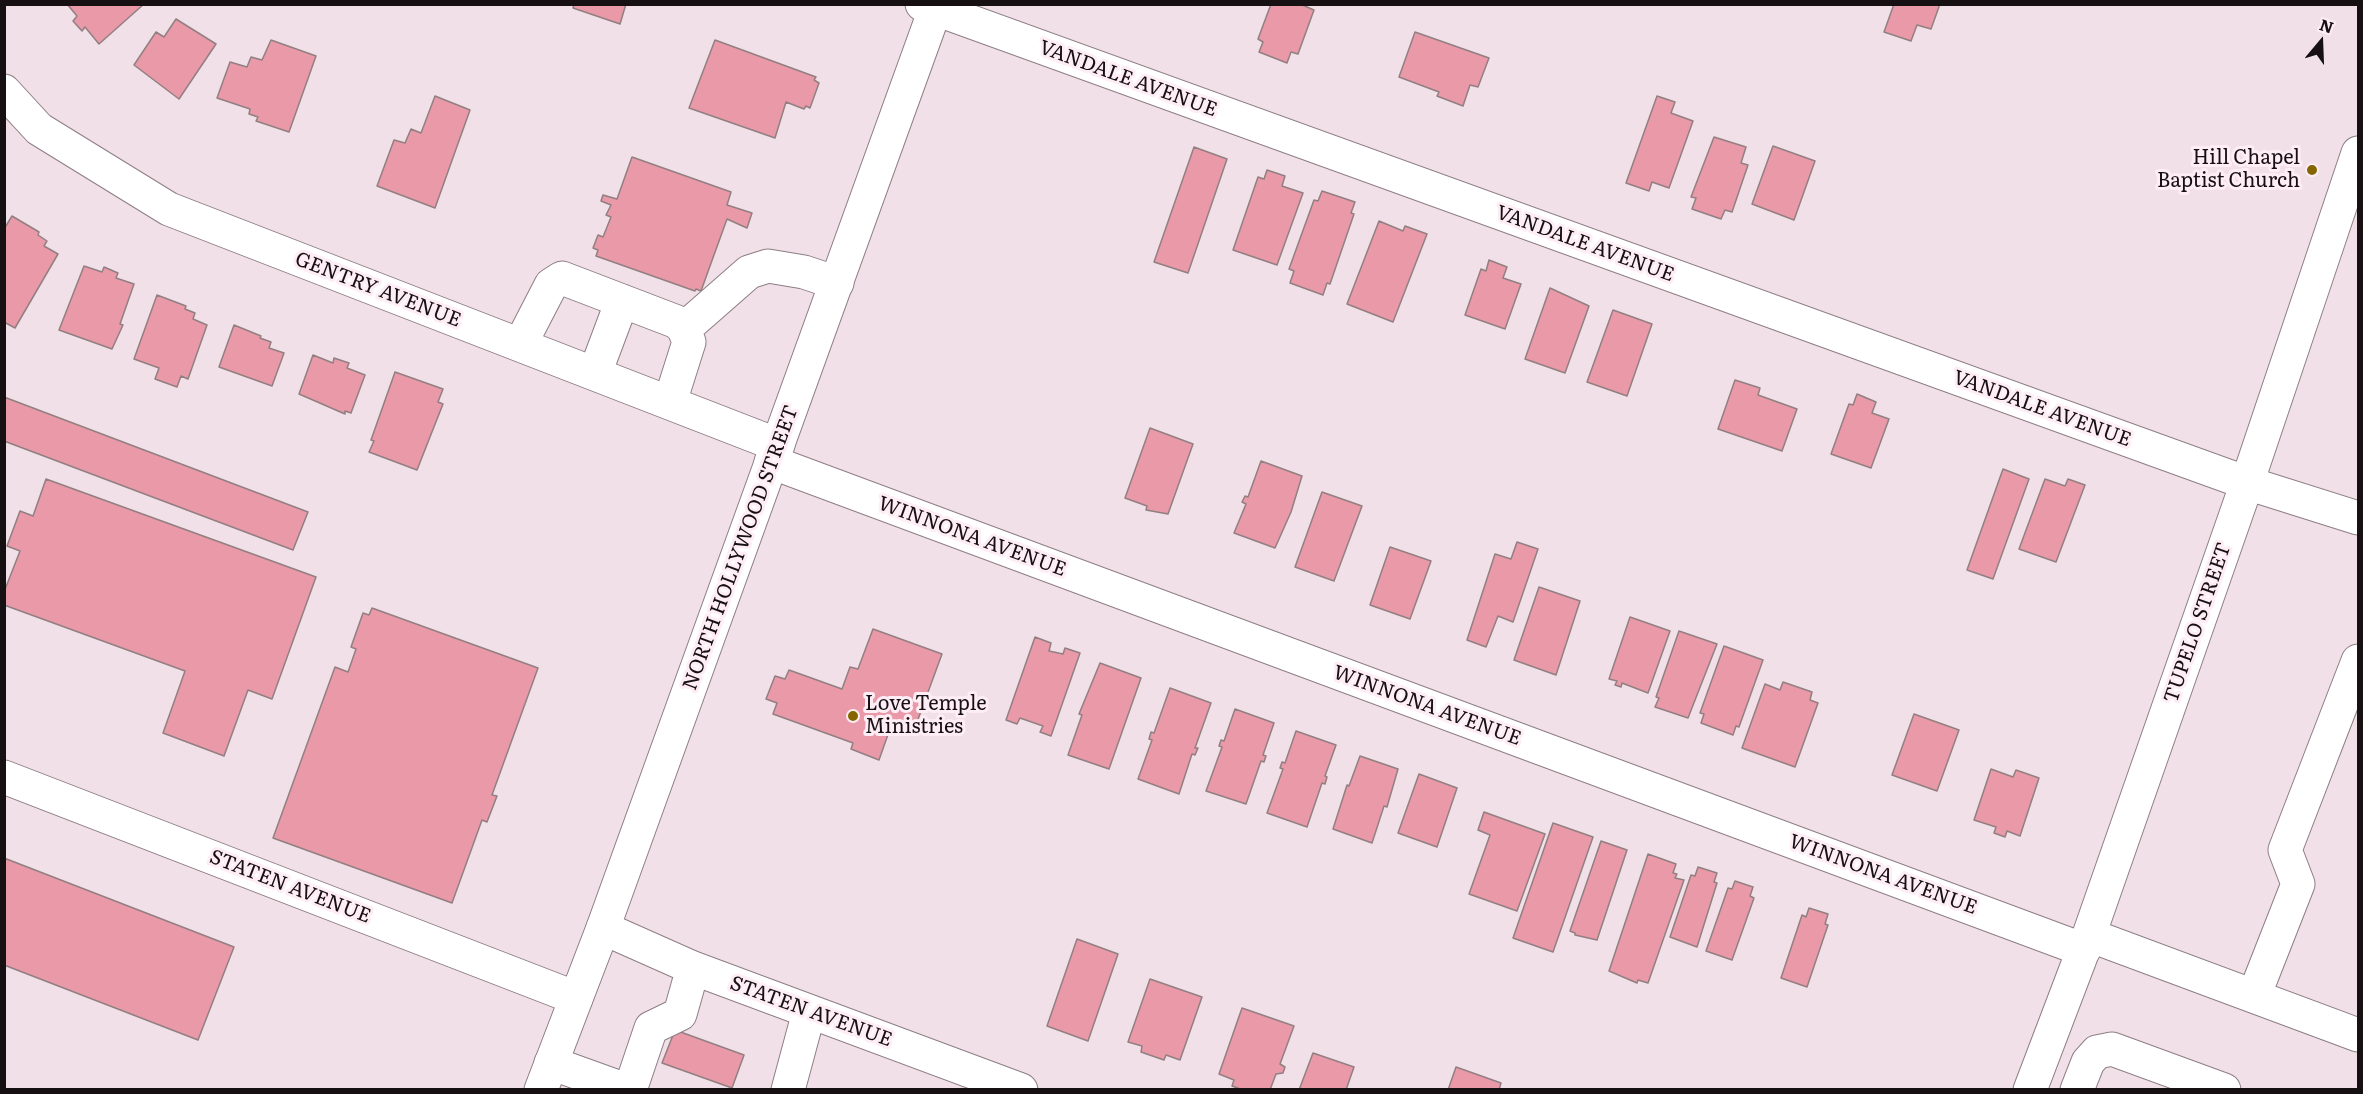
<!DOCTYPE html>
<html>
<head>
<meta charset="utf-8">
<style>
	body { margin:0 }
	#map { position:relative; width:2363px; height:1094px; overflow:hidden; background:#f1e0e7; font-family:Literata,serif }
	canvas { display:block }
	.frame { position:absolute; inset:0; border:6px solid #161013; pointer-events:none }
	.north { position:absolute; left:2291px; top:12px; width:60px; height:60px; -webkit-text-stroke:4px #feedf5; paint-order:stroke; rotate:19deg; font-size:16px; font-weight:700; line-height:24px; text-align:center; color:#161013 }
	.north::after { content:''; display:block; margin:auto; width:21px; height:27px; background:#161013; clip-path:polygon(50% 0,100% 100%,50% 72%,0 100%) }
</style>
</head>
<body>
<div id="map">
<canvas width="2363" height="1094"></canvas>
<div class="frame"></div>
<div class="north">N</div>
</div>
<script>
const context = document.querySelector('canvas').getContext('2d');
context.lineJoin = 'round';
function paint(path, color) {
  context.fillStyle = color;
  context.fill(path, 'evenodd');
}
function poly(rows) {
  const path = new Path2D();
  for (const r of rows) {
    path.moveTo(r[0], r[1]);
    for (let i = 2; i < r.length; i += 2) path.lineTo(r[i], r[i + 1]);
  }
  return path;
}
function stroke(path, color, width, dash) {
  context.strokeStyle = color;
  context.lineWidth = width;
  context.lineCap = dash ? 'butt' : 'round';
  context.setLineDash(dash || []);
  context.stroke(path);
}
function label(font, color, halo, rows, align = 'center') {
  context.font = font + ' Literata,serif';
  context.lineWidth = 6;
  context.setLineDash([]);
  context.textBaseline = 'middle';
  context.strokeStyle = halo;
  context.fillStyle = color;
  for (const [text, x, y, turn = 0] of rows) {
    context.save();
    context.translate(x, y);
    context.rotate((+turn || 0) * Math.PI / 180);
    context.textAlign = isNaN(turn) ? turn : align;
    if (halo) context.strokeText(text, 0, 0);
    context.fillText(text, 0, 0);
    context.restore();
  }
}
const building = poly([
	[67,4,144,4,99,44,85,27,82,31,73,21,77,16,67,4],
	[574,4,626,4,620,24,573,8,574,4],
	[1271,4,1300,4,1314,10,1298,54,1291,52,1287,63,1259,52,1263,42,1258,39,1271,4],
	[1894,4,1940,4,1931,29,1917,25,1911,41,1884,32,1894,4],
	[176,19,216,44,179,99,134,65,156,32,164,37,176,19],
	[1415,32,1489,58,1478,87,1470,85,1463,106,1437,96,1439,92,1399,77,1415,32],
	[271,40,316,56,289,132,256,121,258,117,249,114,250,109,217,98,230,62,247,67,251,57,262,60,271,40],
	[715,40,816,77,814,80,819,83,810,108,806,106,804,109,786,102,775,138,689,108,715,40],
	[435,96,470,110,435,208,377,186,394,140,405,143,411,129,421,133,435,96],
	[1657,96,1675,102,1671,113,1693,121,1669,188,1652,182,1649,191,1626,183,1657,96],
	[1714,137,1746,147,1741,163,1748,165,1732,212,1725,210,1721,219,1692,209,1696,198,1691,197,1714,137],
	[1773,146,1815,161,1794,220,1752,204,1773,146],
	[1194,147,1227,159,1188,273,1154,262,1194,147],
	[632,157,731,192,727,205,752,213,747,228,727,219,701,291,696,289,695,291,596,256,598,250,593,248,598,235,603,237,611,217,606,215,611,205,601,201,603,195,617,199,632,157],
	[1267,170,1285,176,1282,186,1303,193,1277,265,1233,250,1258,177,1264,179,1267,170],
	[1322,191,1355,202,1351,213,1354,214,1330,284,1327,283,1323,295,1290,283,1294,271,1289,269,1314,200,1318,201,1322,191],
	[12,216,39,232,38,235,47,241,44,246,58,254,15,328,4,322,4,229,12,216],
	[1379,221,1403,231,1405,226,1427,234,1393,322,1347,304,1379,221],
	[1489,260,1507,267,1503,278,1521,284,1505,329,1465,315,1481,269,1486,271,1489,260],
	[84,266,102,272,104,267,118,273,116,278,134,284,120,324,123,325,112,349,59,330,84,266],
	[1550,288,1589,306,1565,373,1525,359,1550,288],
	[157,295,186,306,185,309,195,313,193,319,207,325,188,379,181,376,177,387,155,379,159,368,134,359,157,295],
	[1613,310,1652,324,1627,396,1587,382,1613,310],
	[234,325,261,336,260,338,271,342,269,348,284,353,272,386,219,367,234,325],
	[313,355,333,363,334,358,349,363,347,368,365,375,351,413,345,411,345,414,299,394,313,355],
	[395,372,443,389,438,402,443,404,417,470,369,452,374,441,371,440,395,372],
	[1735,380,1760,388,1758,395,1797,409,1782,451,1718,429,1735,380],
	[1857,394,1876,402,1872,413,1889,419,1871,468,1831,454,1849,404,1853,405,1857,394],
	[4,397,308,512,293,550,4,441,4,397],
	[1150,428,1193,444,1168,514,1146,510,1147,506,1125,498,1150,428],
	[1261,461,1302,476,1291,512,1275,548,1234,533,1246,504,1242,502,1245,496,1248,497,1261,461],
	[2003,469,2029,479,1993,579,1967,570,2003,469],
	[46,479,316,577,272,699,248,690,224,756,163,733,185,671,4,605,4,592,20,551,7,546,20,511,33,516,46,479],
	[2045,479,2065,486,2068,479,2085,485,2056,562,2019,549,2045,479],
	[1322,492,1362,506,1334,581,1295,567,1322,492],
	[1517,542,1538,549,1513,622,1498,616,1486,647,1467,640,1495,554,1511,559,1517,542],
	[1390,547,1431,561,1410,619,1370,605,1390,547],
	[1539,587,1580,601,1556,675,1514,660,1539,587],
	[372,608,538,668,492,795,497,796,487,822,482,820,452,903,273,838,335,667,348,672,356,649,351,647,363,613,369,615,372,608],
	[1630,617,1670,631,1648,693,1622,683,1621,687,1615,685,1617,681,1609,679,1630,617],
	[873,629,942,654,913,733,891,726,879,760,851,749,853,743,773,714,777,703,766,699,775,676,785,679,789,670,842,689,850,667,858,669,873,629],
	[1679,631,1717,644,1688,718,1655,707,1659,698,1656,697,1679,631],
	[1035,637,1051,643,1049,651,1063,654,1065,648,1080,653,1051,736,1040,732,1043,726,1020,718,1017,724,1006,720,1035,637],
	[1724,646,1763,660,1739,727,1736,726,1733,735,1701,723,1704,714,1700,713,1724,646],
	[1100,663,1141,678,1109,769,1068,755,1082,715,1079,714,1100,663],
	[1783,682,1812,692,1810,700,1818,703,1795,767,1742,748,1765,684,1780,690,1783,682],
	[1170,688,1211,703,1195,748,1198,748,1195,755,1192,754,1179,794,1138,779,1152,740,1149,739,1151,732,1154,733,1170,688],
	[1235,709,1274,723,1263,755,1266,756,1264,762,1261,761,1246,804,1206,791,1222,747,1219,746,1221,740,1224,741,1235,709],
	[1914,714,1959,730,1937,791,1892,775,1914,714],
	[1296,731,1336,745,1325,776,1327,777,1325,784,1322,783,1307,827,1267,813,1283,769,1280,768,1282,762,1285,763,1296,731],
	[1360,756,1398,769,1387,807,1384,806,1372,843,1333,829,1347,785,1349,786,1360,756],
	[1991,769,2013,777,2016,770,2039,778,2020,836,2007,831,2005,837,1994,833,1996,827,1974,820,1991,769],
	[1419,774,1457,788,1437,847,1398,833,1419,774],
	[1484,812,1545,834,1517,911,1469,894,1490,835,1478,830,1484,812],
	[1553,823,1593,837,1553,952,1513,938,1553,823],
	[1601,841,1627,850,1597,940,1575,935,1575,933,1570,931,1601,841],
	[1648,854,1676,864,1673,873,1677,874,1675,878,1684,880,1648,983,1638,980,1637,983,1609,971,1648,854],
	[4,858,234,947,198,1040,4,965,4,858],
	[1698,867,1717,873,1714,882,1717,883,1697,947,1670,937,1691,875,1695,876,1698,867],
	[1735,881,1753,887,1750,896,1754,898,1732,960,1706,951,1728,888,1732,889,1735,881],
	[1809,908,1828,914,1825,924,1828,925,1807,987,1781,978,1802,915,1806,917,1809,908],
	[1077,939,1118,954,1088,1041,1047,1026,1077,939],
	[1150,979,1202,997,1180,1060,1166,1055,1164,1060,1141,1052,1142,1046,1128,1042,1150,979],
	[1242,1008,1294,1026,1280,1064,1285,1067,1283,1073,1276,1074,1270,1090,1243,1090,1232,1086,1234,1080,1219,1074,1242,1008],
	[675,1030,744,1055,732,1088,662,1063,675,1030],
	[1313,1053,1354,1067,1346,1090,1299,1090,1313,1053],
	[1456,1067,1501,1083,1499,1090,1448,1090,1456,1067]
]);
paint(building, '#e999a7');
stroke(building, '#917f82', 1.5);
const minor = poly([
	[922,4,2247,483,2358,518],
	[4,91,39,129,169,209,778,445],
	[684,329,749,272,768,266,804,272,837,283],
	[520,345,551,285,562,278,677,322,684,329,689,342,670,402],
	[595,373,622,301],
	[771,462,2084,950],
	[4,777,576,998],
	[603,928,693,968,1021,1090],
	[2089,935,2358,1035],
	[2254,996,2298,884,2285,850,2358,661],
	[551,1063,626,1090],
	[630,1090,651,1028,680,1014,693,968],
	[788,1090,809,1012],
	[2030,1090,2089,935,2247,483,2358,153],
	[2077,1090,2088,1062,2097,1052,2112,1049,2224,1090]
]);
const major = poly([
	[541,1090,603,928,937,4]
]);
stroke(minor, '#8e7e85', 35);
stroke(major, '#8e7e85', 35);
stroke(minor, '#fff', 33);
stroke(major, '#fff', 33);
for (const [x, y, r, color] of [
	[2312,170,6,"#856500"],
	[853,716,6,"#856500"]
]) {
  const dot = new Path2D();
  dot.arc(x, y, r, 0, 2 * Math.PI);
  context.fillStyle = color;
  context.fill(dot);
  stroke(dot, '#feedf5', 2);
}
label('20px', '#161013', '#feedf5', [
	["VANDALE AVENUE",1128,79,20],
	["VANDALE AVENUE",1585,244,20],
	["GENTRY AVENUE",378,290,21],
	["VANDALE AVENUE",2042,409,20],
	["WINNONA AVENUE",972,537,20],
	["NORTH HOLLYWOOD STREET",741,548,-70],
	["TUPELO STREET",2198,623,-71],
	["WINNONA AVENUE",1427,706,20],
	["WINNONA AVENUE",1883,875,20],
	["STATEN AVENUE",290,887,21],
	["STATEN AVENUE",811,1012,20]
]);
label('20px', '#161013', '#feedf5', [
	["Hill Chapel",2300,158],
	["Baptist Church",2300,181],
	["Love Temple",865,704,"left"],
	["Ministries",865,727,"left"]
], 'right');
</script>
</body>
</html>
